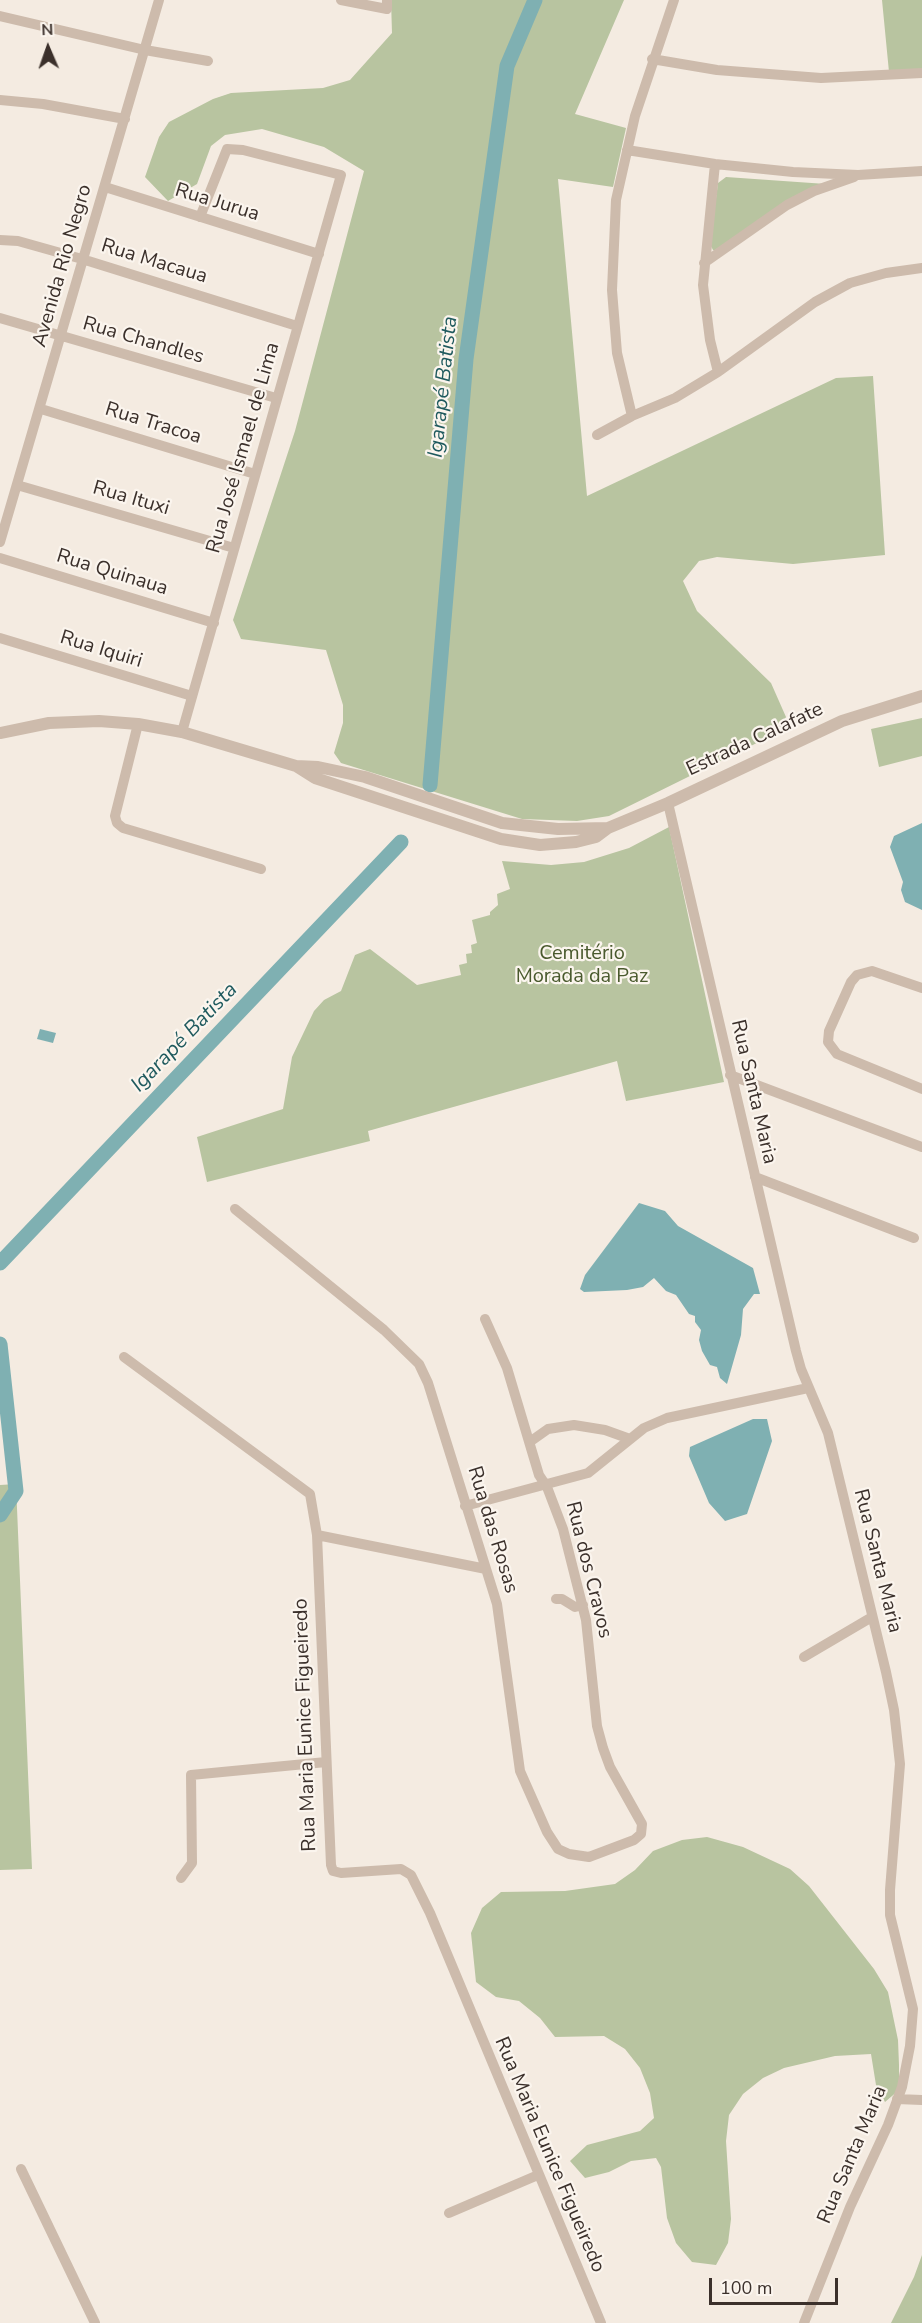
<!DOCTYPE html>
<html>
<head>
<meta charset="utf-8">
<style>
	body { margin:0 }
	#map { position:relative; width:922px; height:2323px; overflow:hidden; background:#f4ebe1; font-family:"Nunito Sans",sans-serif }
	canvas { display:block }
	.north { position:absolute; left:18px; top:18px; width:60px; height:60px; -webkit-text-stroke:4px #fbf5ee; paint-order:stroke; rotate:358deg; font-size:16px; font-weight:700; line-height:24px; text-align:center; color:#3b302b }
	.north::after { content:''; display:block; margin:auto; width:21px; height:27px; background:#3b302b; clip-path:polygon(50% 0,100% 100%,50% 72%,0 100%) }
	.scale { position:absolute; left:709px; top:2278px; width:129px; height:27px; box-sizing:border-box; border:3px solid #3b302b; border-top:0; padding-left:8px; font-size:18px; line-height:21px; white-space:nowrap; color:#3b302b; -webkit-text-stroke:4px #fbf5ee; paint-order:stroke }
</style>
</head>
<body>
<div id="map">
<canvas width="922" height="2323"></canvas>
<div class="north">N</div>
<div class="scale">100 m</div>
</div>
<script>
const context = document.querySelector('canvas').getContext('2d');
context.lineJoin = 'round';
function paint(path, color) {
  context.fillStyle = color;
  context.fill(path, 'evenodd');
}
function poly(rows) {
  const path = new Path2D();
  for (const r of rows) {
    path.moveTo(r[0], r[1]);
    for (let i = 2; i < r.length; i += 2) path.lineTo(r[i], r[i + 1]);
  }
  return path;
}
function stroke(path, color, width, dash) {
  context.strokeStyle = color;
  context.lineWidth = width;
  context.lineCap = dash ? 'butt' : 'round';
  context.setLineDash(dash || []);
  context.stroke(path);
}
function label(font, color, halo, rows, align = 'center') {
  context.font = font + ' "Nunito Sans",sans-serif';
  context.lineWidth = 4.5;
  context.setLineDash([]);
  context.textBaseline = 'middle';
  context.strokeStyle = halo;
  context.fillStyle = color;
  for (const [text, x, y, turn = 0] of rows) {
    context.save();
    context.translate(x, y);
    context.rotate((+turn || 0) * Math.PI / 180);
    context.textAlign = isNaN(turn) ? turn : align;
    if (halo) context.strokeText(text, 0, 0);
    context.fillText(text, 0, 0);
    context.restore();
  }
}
paint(poly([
	[391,0,624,0,575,114,626,128,613,187,558,179,587,496,836,378,873,376,885,555,793,564,717,557,699,561,683,581,697,611,771,683,786,717,777,733,609,816,577,821,522,819,341,763,334,753,343,723,343,705,326,650,241,639,233,620,295,431,364,171,324,147,262,129,225,135,211,146,197,184,168,201,145,177,159,137,169,122,213,99,231,93,323,88,350,80,392,33],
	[882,0,922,0,922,69,889,72],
	[726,177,826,184,718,252,713,250,710,244,718,183],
	[922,718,922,756,879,767,871,729],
	[669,827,724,1082,626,1101,617,1061,368,1131,370,1141,207,1182,197,1137,283,1109,292,1057,314,1011,324,1000,341,991,355,955,370,949,417,985,461,975,459,965,467,963,466,954,472,953,471,945,477,943,472,920,490,915,490,912,498,905,497,894,510,889,502,861,551,865,584,862,629,848],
	[16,1484,32,1869,0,1870,0,1485],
	[707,1837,743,1847,790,1869,809,1886,874,1969,888,1992,898,2040,899,2065,899,2090,885,2102,876,2085,871,2054,835,2056,784,2068,763,2078,743,2094,729,2115,726,2141,731,2219,728,2243,716,2265,692,2262,676,2243,667,2218,661,2167,656,2158,631,2161,609,2172,585,2178,570,2161,587,2145,640,2131,654,2118,650,2093,640,2068,625,2049,604,2036,555,2037,540,2018,519,2001,496,1997,476,1982,471,1933,482,1908,501,1892,565,1891,615,1884,635,1870,653,1851,682,1840],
	[922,2255,922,2323,891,2323,914,2277]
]), '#b8c4a0');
paint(poly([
	[922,823,922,910,905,902,901,890,903,882,890,847,894,836],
	[40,1029,56,1033,53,1043,37,1039],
	[639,1203,665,1211,678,1226,753,1268,760,1294,754,1294,743,1309,741,1335,727,1384,720,1378,717,1367,710,1365,702,1351,699,1340,701,1330,695,1322,695,1316,689,1314,676,1295,666,1291,654,1278,643,1287,627,1290,584,1292,580,1289,585,1275],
	[753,1419,767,1419,772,1441,747,1514,725,1521,709,1503,689,1456,690,1447]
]), '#7fb0b2');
stroke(poly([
	[430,785,466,359,507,66,535,0],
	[0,1263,401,842],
	[0,1344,16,1491,0,1515]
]), '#7fb0b2', 15);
stroke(poly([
	[341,0,387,9,387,0],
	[0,16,145,50,208,61],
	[652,59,717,70,821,78,922,73],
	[0,100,43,104,125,119],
	[627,150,715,164,793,172,858,175,922,171],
	[715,164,703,285,710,340,718,372],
	[105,187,319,254],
	[0,240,18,241,82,259,297,326],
	[704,263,787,205,814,191,854,177],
	[0,318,276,398],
	[41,409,255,474],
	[632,416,617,353,612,290,616,200,635,116,674,0],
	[597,435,632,416,675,398,718,372,815,302,850,283,886,273,922,268],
	[17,485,234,548],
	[0,542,159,0],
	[0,558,214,623],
	[0,638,192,696],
	[138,724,115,816,117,823,123,828,261,869],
	[182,732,341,175,243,150,227,149,200,217],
	[668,803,796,1351,801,1369,828,1433,886,1672,894,1710,900,1764,890,1890,890,1915,913,2009,910,2046,902,2087,888,2125,850,2207,804,2323],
	[922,988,872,971,857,975,851,982,829,1031,828,1042,837,1054,922,1089],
	[730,1075,922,1147],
	[755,1177,914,1238],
	[235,1209,384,1330,419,1364,428,1383,497,1604,520,1771,547,1832,558,1849,569,1854,589,1857,634,1840,641,1834,642,1824,610,1767,603,1748,597,1726,586,1620,563,1529,547,1487,539,1475,507,1368,485,1319],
	[124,1357,310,1494,317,1535,331,1865,333,1871,341,1873,401,1869,411,1875,430,1913,601,2323],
	[531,1441,548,1429,574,1425,605,1430,630,1439],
	[465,1506,588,1473,644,1428,667,1418,808,1388],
	[317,1535,486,1569],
	[556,1599,562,1599,575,1607,583,1605],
	[804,1657,872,1617],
	[181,1878,192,1863,191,1775,326,1762],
	[897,2099,922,2100],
	[21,2169,95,2323],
	[449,2213,538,2175]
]), '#cdbbac', 10);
stroke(poly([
	[0,733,49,723,99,721,138,724,182,732,296,766,315,778,501,839,540,845,576,842,596,837,608,828,668,803,842,721,922,696],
	[296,766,318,767,365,777,502,823,558,829,608,828]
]), '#cdbbac', 12);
label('20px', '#3b302b', '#fbf5ee', [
	["Rua Jurua",217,203,17],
	["Rua Macaua",154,262,17],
	["Avenida Rio Negro",63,266,-74],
	["Rua Chandles",143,341,16],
	["Rua Tracoa",153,424,17],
	["Rua José Ismael de Lima",244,448,-74],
	["Rua Ituxi",131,499,16],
	["Rua Quinaua",112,573,17],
	["Rua Iquiri",101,650,17],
	["Estrada Calafate",755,740,-25],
	["Rua Santa Maria",753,1092,77],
	["Rua das Rosas",492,1530,73],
	["Rua Santa Maria",877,1561,76],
	["Rua dos Cravos",588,1570,76],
	["Rua Maria Eunice Figueiredo",306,1725,-92],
	["Rua Maria Eunice Figueiredo",549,2155,67],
	["Rua Santa Maria",853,2155,-67]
]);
label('20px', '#4a5a2e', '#fbf5ee', [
	["Cemitério",582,954],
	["Morada da Paz",582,977]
]);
label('italic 21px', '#1f5a5e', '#fbf5ee', [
	["Igarapé Batista",444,387,-84],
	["Igarapé Batista",185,1038,-46]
]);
</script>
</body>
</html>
